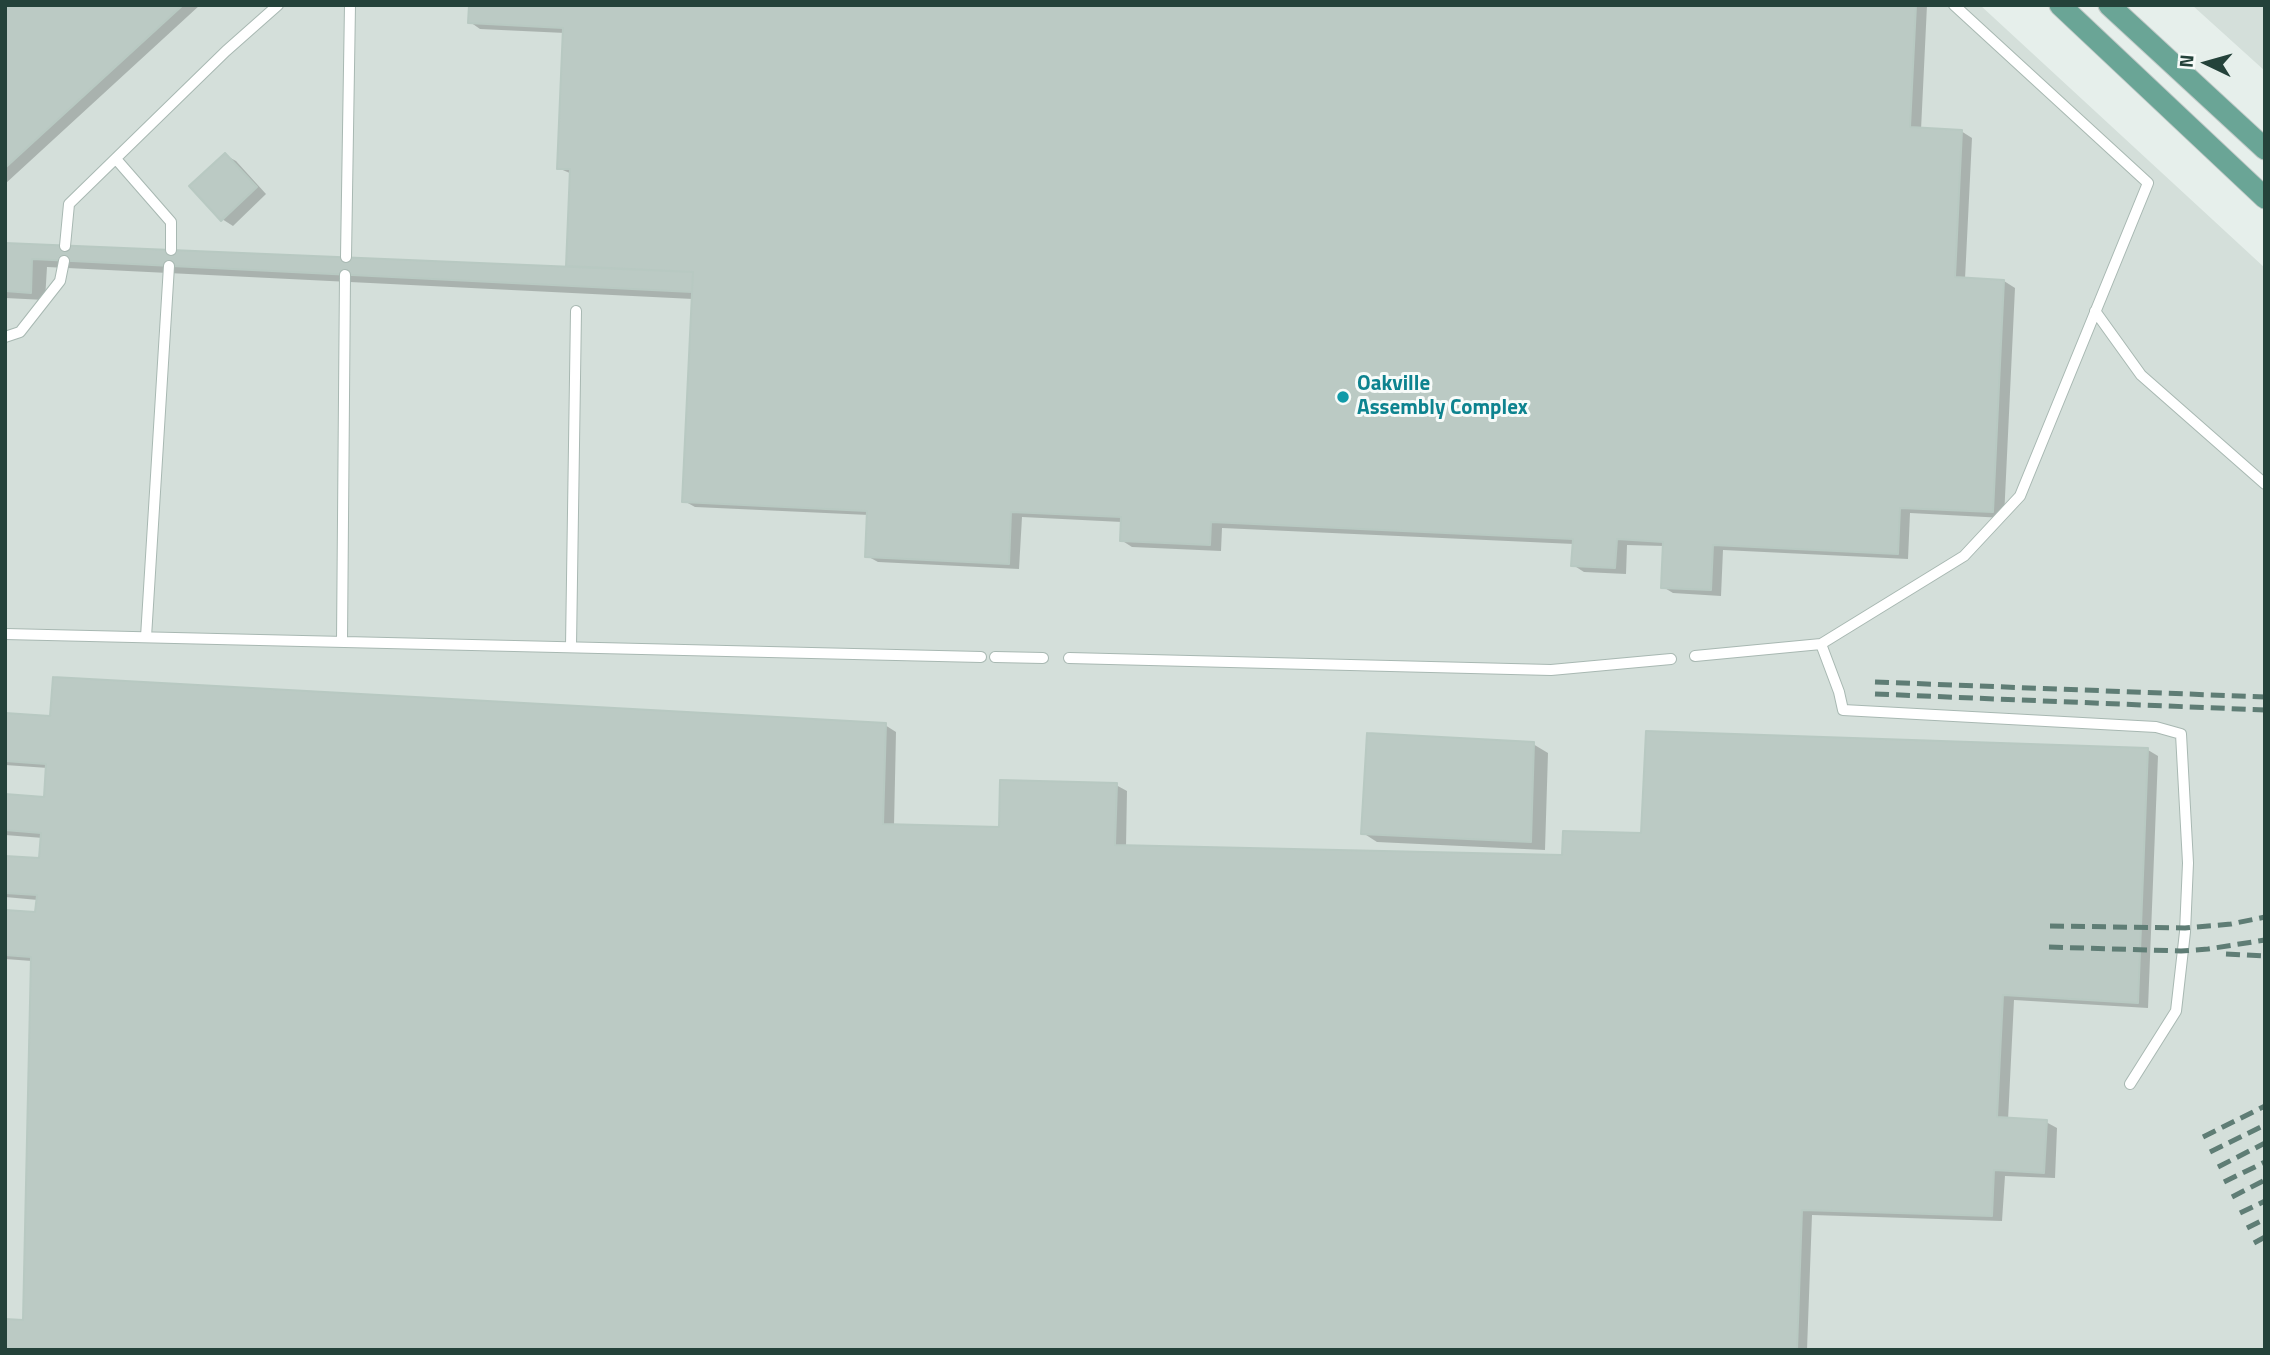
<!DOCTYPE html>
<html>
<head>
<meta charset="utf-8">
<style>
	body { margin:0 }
	#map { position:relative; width:2270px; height:1355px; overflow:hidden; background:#e6efeb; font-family:"Titillium Web",sans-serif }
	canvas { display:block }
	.frame { position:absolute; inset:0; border:7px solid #24423a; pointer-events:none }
	.north { position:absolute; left:2172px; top:28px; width:70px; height:70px; -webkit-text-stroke:5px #f7fbf9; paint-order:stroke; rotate:275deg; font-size:19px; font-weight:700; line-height:28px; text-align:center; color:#24423a }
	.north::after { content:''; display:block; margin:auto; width:24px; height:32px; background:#24423a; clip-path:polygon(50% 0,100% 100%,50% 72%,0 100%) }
</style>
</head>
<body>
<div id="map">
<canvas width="2270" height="1355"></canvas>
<div class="frame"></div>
<div class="north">N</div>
</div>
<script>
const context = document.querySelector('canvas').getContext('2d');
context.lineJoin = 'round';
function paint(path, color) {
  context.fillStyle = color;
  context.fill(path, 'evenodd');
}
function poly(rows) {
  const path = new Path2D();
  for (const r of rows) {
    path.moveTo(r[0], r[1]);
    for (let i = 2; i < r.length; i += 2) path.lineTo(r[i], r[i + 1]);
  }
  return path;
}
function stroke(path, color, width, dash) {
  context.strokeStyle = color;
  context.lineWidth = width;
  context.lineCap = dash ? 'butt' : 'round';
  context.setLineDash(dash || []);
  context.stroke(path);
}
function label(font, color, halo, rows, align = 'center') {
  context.font = font + ' "Titillium Web",sans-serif';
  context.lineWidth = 6;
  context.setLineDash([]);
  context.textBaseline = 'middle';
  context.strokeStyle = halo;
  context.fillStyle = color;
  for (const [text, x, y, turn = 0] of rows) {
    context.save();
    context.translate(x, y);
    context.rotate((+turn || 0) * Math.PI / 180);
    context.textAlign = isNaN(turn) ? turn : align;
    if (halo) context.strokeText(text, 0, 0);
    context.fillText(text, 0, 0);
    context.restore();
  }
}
paint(poly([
	[5,5,1980,5,2265,268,2265,1350,5,1350],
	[2192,5,2265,5,2265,71]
]), '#d4dfda');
paint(poly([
	[5,5,200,5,5,184],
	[470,5,1927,5,1921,130,1961,131,1972,138,1965,279,2004,281,2015,288,2004,518,1910,513,1908,559,1723,550,1721,596,1673,593,1663,587,1664,546,1627,545,1626,574,1584,572,1573,565,1574,544,1222,528,1221,551,1132,547,1121,540,1122,522,1022,517,1019,569,878,562,867,556,869,515,695,507,684,501,693,299,47,267,45,300,5,298,5,245,574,269,567,265,572,174,558,168,565,33,480,29,470,22],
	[225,155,236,161,266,194,233,226,222,219],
	[5,714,51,718,885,725,896,732,894,826,1001,829,1116,785,1127,791,1126,847,1563,857,1643,834,2148,750,2158,756,2148,1008,2014,1000,2008,1120,2046,1122,2057,1128,2055,1178,2005,1176,2002,1221,1812,1215,1807,1350,5,1350,25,1322,32,961,5,959,5,911,37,914,38,900,5,897,5,858,41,860,43,838,5,835,5,796,45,799,48,768,5,765],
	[1533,744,1548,753,1545,850,1377,842,1363,833]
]), '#0003');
const building = poly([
	[5,5,183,5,5,168,5,5],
	[469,5,1916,5,1910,127,1962,130,1955,277,2004,280,1993,512,1900,508,1898,554,1713,545,1711,590,1661,588,1663,542,1617,539,1615,568,1571,566,1573,539,1211,522,1210,545,1120,541,1121,517,1011,512,1009,564,865,557,867,511,682,502,693,272,566,266,570,169,557,169,563,28,468,23,469,5],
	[225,153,257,187,221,221,189,186,225,153],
	[5,243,693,272,692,292,32,259,31,293,5,291,5,243],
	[53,677,886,723,883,824,999,827,1000,780,1117,783,1115,845,1562,855,1563,831,1641,833,1646,731,2148,748,2138,1003,2003,995,1997,1117,2047,1120,2044,1173,1994,1170,1992,1216,1802,1210,1797,1350,5,1350,5,1319,23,1320,31,957,5,955,5,910,35,912,37,895,5,893,5,856,39,858,41,833,5,830,5,794,44,797,46,764,5,761,5,713,50,716,53,677],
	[1367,733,1534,742,1531,842,1361,834,1367,733]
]);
paint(building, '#bbcac4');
stroke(building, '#b8c9c2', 2);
const service = poly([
	[116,159,171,222,171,250],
	[65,246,69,204,226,51,278,5],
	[346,257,350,5],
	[2095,311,2141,375,2265,484],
	[5,337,20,332,60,281,64,261],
	[5,634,981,657],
	[146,637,169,266],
	[342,641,345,275],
	[1821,644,1839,692,1843,710,2156,727,2181,734,2188,863,2185,932,2176,1011,2130,1084],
	[571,646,576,311],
	[1695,656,1821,644,1964,556,2020,496,2148,183,1954,5],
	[995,657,1043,658],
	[1069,658,1551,670,1671,659]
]);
const primary = poly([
	[2060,5,2265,198],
	[2109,5,2265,149]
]);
stroke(service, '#a8b8b2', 12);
stroke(primary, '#c2cac8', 23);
stroke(service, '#fff', 10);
stroke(primary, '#6aa596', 21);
stroke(poly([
	[1875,682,2265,697],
	[1875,694,2265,710],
	[2050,926,2185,928,2231,924,2265,917],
	[2049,947,2181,951,2208,949,2265,940],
	[2226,954,2265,956],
	[2203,1137,2265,1106],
	[2210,1152,2265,1125],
	[2218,1167,2265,1143],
	[2224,1182,2265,1162],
	[2232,1197,2265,1180],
	[2240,1213,2265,1201],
	[2247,1228,2265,1219],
	[2254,1243,2265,1237]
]), '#5f7d75', 5, [14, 7]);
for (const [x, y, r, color] of [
	[1343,397,7,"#0f9aa8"]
]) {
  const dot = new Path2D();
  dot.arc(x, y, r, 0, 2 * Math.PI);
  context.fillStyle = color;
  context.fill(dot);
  stroke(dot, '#f7fbf9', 2.5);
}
label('bold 21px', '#0d838f', '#f7fbf9', [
	["Oakville",1357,385],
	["Assembly Complex",1357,409]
], 'left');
</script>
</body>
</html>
